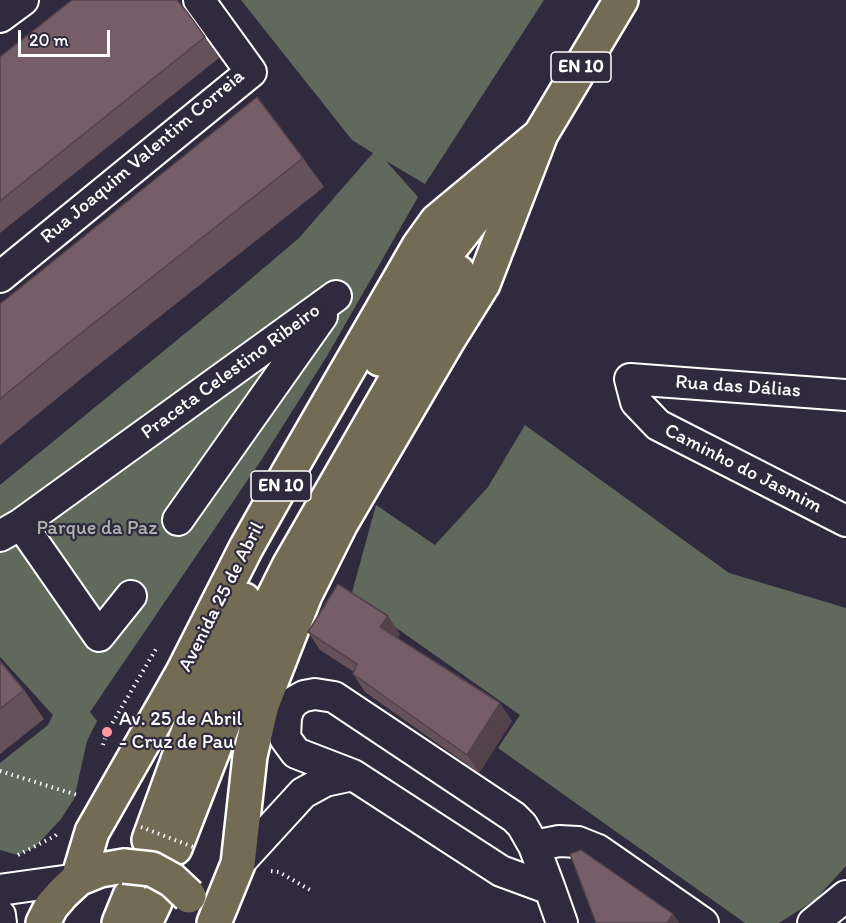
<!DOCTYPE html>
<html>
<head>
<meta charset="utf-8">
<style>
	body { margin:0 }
	#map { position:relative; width:846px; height:923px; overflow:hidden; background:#2f2a3d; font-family:Itim,sans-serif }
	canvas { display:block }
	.scale { position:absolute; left:18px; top:30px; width:92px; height:27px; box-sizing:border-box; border:3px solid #fff; border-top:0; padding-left:8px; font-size:18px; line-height:21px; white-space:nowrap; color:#fff; -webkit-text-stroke:4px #2f2a3d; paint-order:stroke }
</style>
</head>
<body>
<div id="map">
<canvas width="846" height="923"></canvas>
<div class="scale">20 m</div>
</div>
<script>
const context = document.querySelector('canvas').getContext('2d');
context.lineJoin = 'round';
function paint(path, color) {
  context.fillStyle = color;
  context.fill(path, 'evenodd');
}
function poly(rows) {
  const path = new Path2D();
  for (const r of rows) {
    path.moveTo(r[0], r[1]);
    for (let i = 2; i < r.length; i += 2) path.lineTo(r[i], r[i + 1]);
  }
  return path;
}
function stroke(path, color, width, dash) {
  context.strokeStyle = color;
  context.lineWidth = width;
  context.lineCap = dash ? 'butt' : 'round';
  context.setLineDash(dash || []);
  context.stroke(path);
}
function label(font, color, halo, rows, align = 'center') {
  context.font = font + ' Itim,sans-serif';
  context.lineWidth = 4.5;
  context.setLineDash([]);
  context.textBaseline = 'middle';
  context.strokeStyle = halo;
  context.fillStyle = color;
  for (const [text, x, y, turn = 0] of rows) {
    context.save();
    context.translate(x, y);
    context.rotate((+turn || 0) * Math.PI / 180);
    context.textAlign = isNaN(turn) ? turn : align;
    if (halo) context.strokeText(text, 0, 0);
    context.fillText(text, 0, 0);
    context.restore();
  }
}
paint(poly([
	[241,0,544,0,425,184,386,161,418,197,327,356,262,459,90,712,97,721,87,741,74,799,61,819,35,847,18,855,0,850,0,763,48,725,53,715,0,657,0,485,232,295,299,238,373,153,352,140],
	[525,425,729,573,846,608,846,866,815,900,779,923,745,923,498,748,520,715,351,596,376,505,435,545,488,487]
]), '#61695c');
const minor = poly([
	[0,17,23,0],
	[0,277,251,72,199,0],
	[846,395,630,379,636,402,658,425,846,521],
	[178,520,322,316],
	[21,524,99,636,131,596],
	[0,536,21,524,336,296],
	[534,846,559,841,578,842,598,850,703,923],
	[238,864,303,793,325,781,353,775],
	[550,889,501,871,353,775,296,753,285,738,286,717,289,708,295,701,304,696,315,694,334,697,514,817,522,825,534,846,550,889,562,923],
	[0,890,78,879],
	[0,915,1,923],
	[813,923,846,896]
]);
const major = poly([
	[380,359,441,260,497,189],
	[149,840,193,719,244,600],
	[175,848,270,604,289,566,458,272],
	[78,879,92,832,182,674,246,548,287,475,419,246,437,221,538,137],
	[43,923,51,907,63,893,78,879,100,870,124,866],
	[119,923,130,896],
	[145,923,155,902],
	[214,923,238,864,250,756,262,705,305,595,340,525,448,340,483,284,541,134,621,0]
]);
stroke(minor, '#fff', 34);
stroke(major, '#fff', 38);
stroke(poly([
	[103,745,107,732,156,649],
	[0,771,77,795],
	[18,855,55,836,58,833],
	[271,871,279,872,312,891]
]), '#fff', 4, [1.5, 4.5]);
stroke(minor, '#2f2a3d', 30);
stroke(major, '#746b55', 33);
const majorBridge = poly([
	[124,866,152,869,172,880,189,896]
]);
stroke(majorBridge, '#fff', 38, []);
stroke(poly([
	[141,827,196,848]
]), '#fff', 4, [1.5, 4.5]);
stroke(majorBridge, '#746b55', 33);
paint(poly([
	[187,12,219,58,0,233,0,57],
	[303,158,324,187,87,374,0,445,0,304],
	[308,632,400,634,397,638,512,721,479,773,365,692,353,674,354,672,320,650],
	[0,661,24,690,44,719,0,754]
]), '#65515a');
paint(poly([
	[388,616,400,634,393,645,380,627],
	[500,703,512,721,479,773,467,755],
	[673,914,680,923,667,923]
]), '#53424a');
const building = poly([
	[72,0,177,0,187,12,205,37,0,201,0,57,72,0],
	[257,97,303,158,66,345,0,399,0,304,257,97],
	[338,584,388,616,380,627,500,703,467,755,353,674,357,664,308,632,338,584],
	[0,661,24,690,0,709,0,661],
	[581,850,673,914,667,923,596,923,570,854,581,850]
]);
paint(building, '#765e69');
stroke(building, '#53424a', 1.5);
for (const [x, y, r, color] of [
	[107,732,6,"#ff9aa2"]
]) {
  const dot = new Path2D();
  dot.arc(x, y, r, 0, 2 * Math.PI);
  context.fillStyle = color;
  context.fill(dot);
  stroke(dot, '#2f2a3d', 2);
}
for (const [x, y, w] of [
	[581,67,60],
	[281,486,60]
]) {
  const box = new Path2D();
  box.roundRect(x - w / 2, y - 15, w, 30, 4.5);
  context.fillStyle = '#2f2a3d';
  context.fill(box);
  stroke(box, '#fff', 1.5);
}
label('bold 18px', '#fff', null, [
	["EN 10",581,67],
	["EN 10",281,486]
]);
label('20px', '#fff', '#2f2a3d', [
	["Rua Joaquim Valentim Correia",143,157,-40],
	["Praceta Celestino Ribeiro",231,372,-36],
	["Rua das Dálias",738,387,4],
	["Caminho do Jasmim",743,469,27],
	["Avenida 25 de Abril",222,597,-63]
]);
label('20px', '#b0b4ae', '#2f2a3d', [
	["Parque da Paz",97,529]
]);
label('20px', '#fff', '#2f2a3d', [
	["Av. 25 de Abril",119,720],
	["- Cruz de Pau",119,743]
], 'left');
</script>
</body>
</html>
